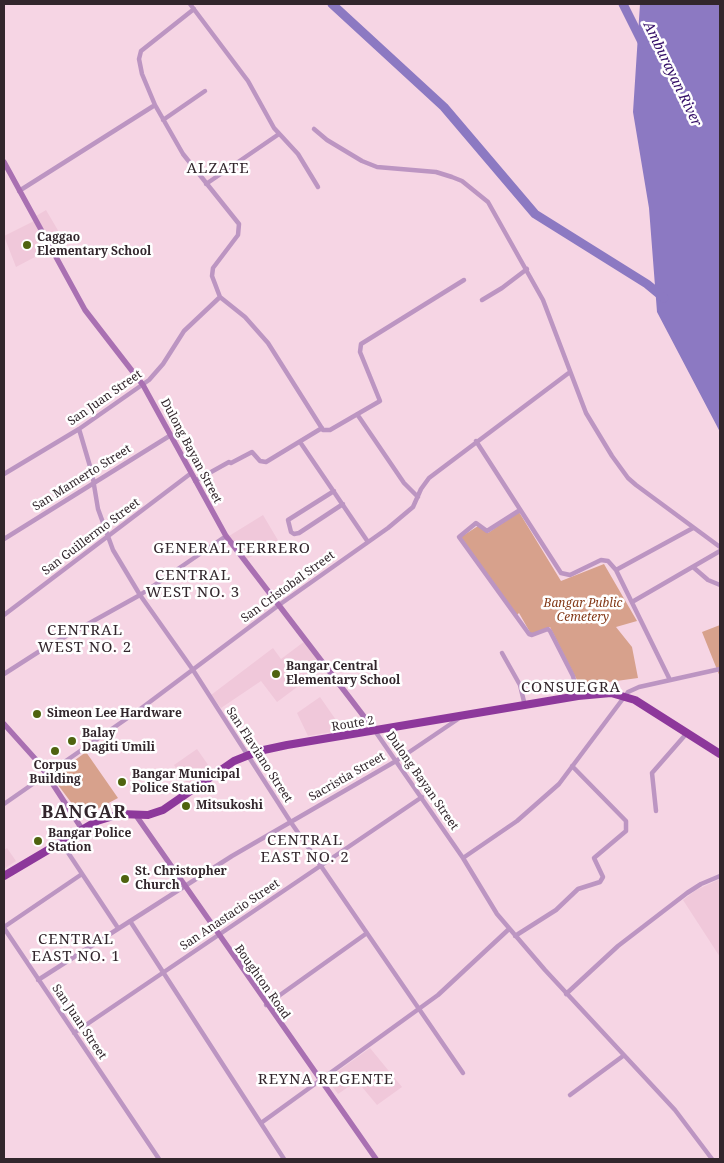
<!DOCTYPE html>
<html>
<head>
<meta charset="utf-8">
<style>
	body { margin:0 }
	#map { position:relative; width:724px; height:1163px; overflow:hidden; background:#f6d5e4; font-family:"Noto Serif",serif }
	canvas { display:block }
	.frame { position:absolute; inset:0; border:5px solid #32262c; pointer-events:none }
</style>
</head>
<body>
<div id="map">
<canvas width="724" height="1163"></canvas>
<div class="frame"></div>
</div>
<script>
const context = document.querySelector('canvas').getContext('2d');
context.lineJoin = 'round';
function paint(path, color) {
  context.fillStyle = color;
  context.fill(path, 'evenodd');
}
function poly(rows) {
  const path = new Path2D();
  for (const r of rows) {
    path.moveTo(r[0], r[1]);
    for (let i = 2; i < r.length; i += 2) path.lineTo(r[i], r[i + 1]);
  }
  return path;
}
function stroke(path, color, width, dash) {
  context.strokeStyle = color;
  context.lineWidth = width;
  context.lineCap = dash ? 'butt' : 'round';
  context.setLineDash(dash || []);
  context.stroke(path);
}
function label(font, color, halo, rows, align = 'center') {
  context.font = font + ' "Noto Serif",serif';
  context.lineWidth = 5;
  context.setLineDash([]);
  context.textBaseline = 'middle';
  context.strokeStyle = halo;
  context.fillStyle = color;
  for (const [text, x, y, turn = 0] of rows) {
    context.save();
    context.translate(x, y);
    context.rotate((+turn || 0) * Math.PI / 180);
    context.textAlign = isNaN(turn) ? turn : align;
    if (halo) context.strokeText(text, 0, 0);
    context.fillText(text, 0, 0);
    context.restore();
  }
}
paint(poly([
	[46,210,66,244,56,251,36,216],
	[34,221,50,249,16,267,4,236],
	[263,515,279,542,247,559,229,536],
	[305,641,324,667,277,702,261,681,221,708,211,695,273,648,281,659],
	[320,697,343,730,308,736,297,713],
	[197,749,211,769,188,785,174,765],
	[7,848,16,861,4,869,4,850],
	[720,879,720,957,683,900,696,890],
	[370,1048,402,1087,377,1105,357,1081,338,1094,327,1079]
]), '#f0c8da');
paint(poly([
	[519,512,561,581,604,564,637,621,616,627,632,647,638,678,580,686,550,627,531,634,519,613,517,615,461,537,478,526,488,533],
	[720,625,720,677,702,632],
	[86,752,118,798,82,817,52,777]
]), '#d7a18c');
paint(poly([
	[640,4,720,4,720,432,657,312,649,208,633,112]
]), '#8c79c2');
stroke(poly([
	[332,4,444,107,535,214,647,284,664,298],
	[623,4,643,44]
]), '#8c79c2', 9);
stroke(poly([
	[190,4,248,81,274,128,298,154,318,187],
	[194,9,141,51,139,59,142,74,155,105,183,154,239,224,238,235,213,268,212,276,220,297,245,317,268,343,323,430,330,430,380,401,360,352,361,344,464,280],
	[163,120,205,91],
	[314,129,327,140,362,161,377,167,436,172,452,177,462,181,488,202,543,300,586,413,612,456,628,478,636,485,720,547],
	[206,184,279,134],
	[19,191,155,105],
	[482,300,502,288,527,269],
	[357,414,404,483,418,497],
	[79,429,92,473,98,509,113,550,140,595,193,670,290,821,463,1073],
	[476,441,561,573,570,575,601,560,608,561,616,570,670,680],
	[300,442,368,542],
	[4,474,79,429,149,380,163,364,184,331,220,297],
	[195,481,229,462,231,463,252,452,260,461,266,462,322,428],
	[334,491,288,520,291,532,294,534,299,533,343,504],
	[520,510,487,531,476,523,459,537,529,634,532,635,548,629,550,631,573,676,578,696],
	[4,539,171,435],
	[693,567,708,580,720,585],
	[616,570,693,528],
	[632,602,720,551],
	[4,615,190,474],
	[502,653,520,685,525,706],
	[4,674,43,649,140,595,226,536],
	[375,731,463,858,497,914,545,970,675,1110,712,1159],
	[4,804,139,710,279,605,388,528,413,507,421,489,429,478,570,372],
	[656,811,652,773,687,733],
	[61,842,118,928],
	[463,858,517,821,559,784,628,692,639,687,720,669],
	[130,921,284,1159],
	[4,927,82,874],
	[4,928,159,1159],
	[515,936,556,910,578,889,600,882,603,877,594,858,626,831,626,821,572,766],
	[38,980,232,856,396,761,461,717],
	[566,994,618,946,687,893,701,884,720,876],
	[266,1005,367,933],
	[74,1033,422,797],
	[570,1095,623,1056],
	[261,1123,438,995,509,929]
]), '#bc95c2', 4.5);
stroke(poly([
	[4,162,85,310,143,385,226,536,375,731],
	[4,724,39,763,82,829],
	[135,814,376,1159]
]), '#a970b2', 5.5);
stroke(poly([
	[4,876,97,821,120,814,148,815,163,810,234,761,259,751,287,745,578,696,611,693,635,700,720,754]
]), '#8d389b', 8);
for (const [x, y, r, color] of [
	[27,245,5,"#4f630f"],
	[276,674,5,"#4f630f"],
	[37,714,5,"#4f630f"],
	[72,741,5,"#4f630f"],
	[55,751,5,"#4f630f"],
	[122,782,5,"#4f630f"],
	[186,806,5,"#4f630f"],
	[38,841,5,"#4f630f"],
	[125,879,5,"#4f630f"]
]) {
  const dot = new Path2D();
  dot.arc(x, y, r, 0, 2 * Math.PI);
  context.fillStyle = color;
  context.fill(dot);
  stroke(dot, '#fff', 2);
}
label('bold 12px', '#32262c', '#fff', [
	["Caggao",37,238],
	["Elementary School",37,252],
	["Bangar Central",286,667],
	["Elementary School",286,681],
	["Simeon Lee Hardware",47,714],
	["Balay",82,734],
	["Dagiti Umili",82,748],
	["Corpus",55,766,"center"],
	["Building",55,780,"center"],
	["Bangar Municipal",132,775],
	["Police Station",132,789],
	["Mitsukoshi",196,806],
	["Bangar Police",48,834],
	["Station",48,848],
	["St. Christopher",135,872],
	["Church",135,886]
], 'left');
label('12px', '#32262c', '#fff', [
	["San Juan Street",105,398,-35],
	["Dulong Bayan Street",191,451,62],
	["San Mamerto Street",82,478,-32],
	["San Guillermo Street",91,537,-37],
	["San Cristobal Street",288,587,-36],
	["Route 2",353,724,-9],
	["San Flaviano Street",259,755,57],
	["Sacristia Street",347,777,-30],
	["Dulong Bayan Street",422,781,55],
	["San Anastacio Street",230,915,-34],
	["Boughton Road",262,982,55],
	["San Juan Street",79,1022,56]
]);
label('italic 12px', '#833918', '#fff', [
	["Bangar Public",583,604],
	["Cemetery",583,618]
]);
label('italic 14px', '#330d66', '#fff', [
	["Amburayan River",672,74,64]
]);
context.letterSpacing = '1px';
label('15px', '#32262c', '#fff', [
	["ALZATE",218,169],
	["GENERAL TERRERO",232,549],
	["CENTRAL",193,576],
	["WEST NO. 3",193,593],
	["CENTRAL",85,631],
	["WEST NO. 2",85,648],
	["CONSUEGRA",571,688],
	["CENTRAL",305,841],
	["EAST NO. 2",305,858],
	["CENTRAL",76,940],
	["EAST NO. 1",76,957],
	["REYNA REGENTE",326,1080]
]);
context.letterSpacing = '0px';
context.letterSpacing = '1px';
label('bold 18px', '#32262c', '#fff', [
	["BANGAR",84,813]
]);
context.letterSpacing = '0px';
</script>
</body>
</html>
